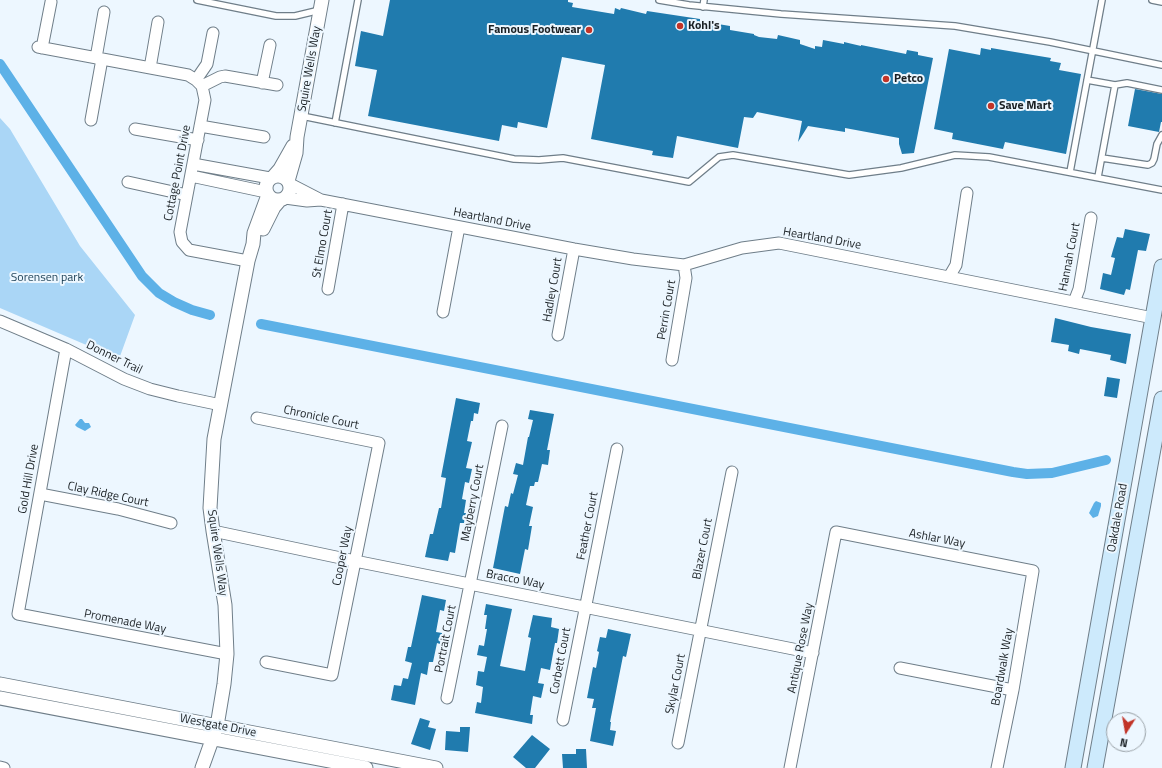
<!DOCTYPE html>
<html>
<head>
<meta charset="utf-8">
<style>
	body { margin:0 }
	#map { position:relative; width:1162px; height:768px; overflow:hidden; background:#edf7ff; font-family:"Titillium Web",sans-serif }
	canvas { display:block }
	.north { position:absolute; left:1106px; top:712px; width:40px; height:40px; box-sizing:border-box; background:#edf7ff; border:1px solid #99a1a7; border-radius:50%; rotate:191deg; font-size:11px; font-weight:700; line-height:16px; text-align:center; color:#1a2024 }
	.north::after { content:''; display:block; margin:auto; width:14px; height:18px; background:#c13428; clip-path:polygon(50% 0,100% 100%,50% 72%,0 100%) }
</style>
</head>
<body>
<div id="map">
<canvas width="1162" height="768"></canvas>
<div class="north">N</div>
</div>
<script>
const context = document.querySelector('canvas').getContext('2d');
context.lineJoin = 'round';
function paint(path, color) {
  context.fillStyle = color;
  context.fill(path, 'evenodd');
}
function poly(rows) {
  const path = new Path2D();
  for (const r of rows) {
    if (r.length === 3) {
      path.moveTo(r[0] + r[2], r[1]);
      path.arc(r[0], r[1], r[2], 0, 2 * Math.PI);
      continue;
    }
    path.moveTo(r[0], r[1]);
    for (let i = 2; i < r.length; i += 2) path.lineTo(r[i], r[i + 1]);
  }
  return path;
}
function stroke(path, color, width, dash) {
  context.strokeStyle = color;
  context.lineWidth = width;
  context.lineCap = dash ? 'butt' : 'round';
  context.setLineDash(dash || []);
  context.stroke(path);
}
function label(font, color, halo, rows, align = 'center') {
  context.font = font + ' "Titillium Web",sans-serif';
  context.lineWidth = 4;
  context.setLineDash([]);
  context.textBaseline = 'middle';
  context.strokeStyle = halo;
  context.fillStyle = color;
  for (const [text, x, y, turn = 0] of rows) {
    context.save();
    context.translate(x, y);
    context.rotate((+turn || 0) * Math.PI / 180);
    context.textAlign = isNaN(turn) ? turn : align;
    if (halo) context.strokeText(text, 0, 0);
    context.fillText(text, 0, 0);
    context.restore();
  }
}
paint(poly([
	[0,118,10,129,80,246,135,315,119,359,0,308]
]), '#aad6f6');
paint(poly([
	[80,419,82,419,85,423,89,423,91,427,85,431,77,427,75,425],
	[1096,501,1101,503,1101,506,1098,516,1093,518,1089,513,1094,503]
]), '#5db1e7');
stroke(poly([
	[0,64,142,276,159,293,174,302,192,310,210,315],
	[261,324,1013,472,1027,474,1052,473,1106,460]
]), '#5db1e7', 10);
paint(poly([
	[390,0,568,0,568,2,573,3,572,7,614,14,615,8,620,10,621,8,646,14,647,11,700,19,700,21,730,26,730,30,754,34,754,35,759,37,777,39,778,35,800,40,800,44,815,49,815,46,822,47,823,40,844,44,844,42,861,46,861,45,906,54,907,50,918,52,918,55,933,58,914,153,902,154,899,144,899,138,845,128,845,132,808,126,798,142,802,121,757,112,753,118,744,117,738,148,677,136,673,158,652,155,653,151,591,139,605,65,562,57,547,128,518,122,517,128,502,125,499,141,368,116,377,70,355,66,361,31,383,36],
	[981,48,991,50,991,48,1051,58,1050,61,1061,63,1059,70,1081,74,1066,154,1005,142,1003,149,952,139,953,133,934,129,949,49,980,55],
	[1135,89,1162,94,1162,122,1161,122,1159,132,1128,126],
	[1125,229,1150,234,1146,251,1138,250,1130,290,1126,289,1124,295,1100,289,1103,273,1111,275,1115,258,1111,257,1113,250,1117,237,1123,238],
	[1055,318,1091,327,1131,334,1126,364,1110,360,1111,355,1080,349,1079,354,1068,351,1069,345,1051,342],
	[1107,377,1120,379,1117,398,1104,396],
	[456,398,480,403,478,414,474,413,473,421,471,421,467,441,472,442,466,468,472,469,469,483,465,482,462,499,466,500,464,513,466,513,464,523,460,523,455,553,450,552,448,561,425,557,430,534,433,534,439,508,441,508,446,478,441,477],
	[530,410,554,414,547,450,550,450,548,465,542,464,538,482,535,482,534,486,530,486,526,505,533,507,529,526,532,526,528,550,525,549,520,574,493,568,505,506,508,507,511,493,513,494,518,475,513,474,516,463,523,465,528,437,529,437,533,420,528,419],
	[422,595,446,600,444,611,440,610,436,632,442,633,440,644,437,643,433,662,429,662,427,675,421,673,415,705,391,700,394,685,401,686,403,678,408,679,412,663,405,661,408,647,411,647],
	[486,604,512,609,500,666,525,671,531,638,528,637,533,615,552,618,551,627,559,629,557,643,555,643,550,670,541,668,538,683,544,684,541,698,533,696,530,715,533,715,532,724,475,713,477,702,481,703,483,687,476,685,478,671,484,672,487,657,477,655,479,645,484,646,487,629,485,629,487,615,484,615],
	[608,629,631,634,626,657,623,656,610,722,611,722,610,730,616,731,613,746,590,741,596,708,592,708,594,699,587,698,593,667,596,668,599,652,597,651,600,637,606,638],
	[420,718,430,721,428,727,436,729,430,750,411,744],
	[460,727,470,727,468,752,445,750,446,731,460,732],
	[532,735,550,749,535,768,526,768,513,757],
	[576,749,586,749,587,768,563,768,562,754,576,754]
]), '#207bae');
const service = poly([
	[197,0,276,16,295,16,320,10],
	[659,0,689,5,781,14,955,26,1050,42,1162,65],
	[1152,0,1162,2],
	[703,7,704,0],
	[1087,80,1115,85,1098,177],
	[1115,85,1127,83,1162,90],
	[302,116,514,159,539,160,563,158,689,182,719,157,733,155,849,175,901,168,955,155,989,157,1162,190],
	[335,123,358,0],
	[1102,158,1148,165,1152,163,1154,159,1157,144,1162,135],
	[1070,172,1102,0]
]);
const minor = poly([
	[38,47,188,75,196,80,202,86,205,100,180,232,182,242,189,250,248,261],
	[42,48,51,2],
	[96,58,104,12],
	[150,68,158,22],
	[196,80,207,64,213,33],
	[262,83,270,45],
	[202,86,220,77,225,76,277,85],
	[91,120,102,59],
	[200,126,264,137],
	[135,129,198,140],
	[193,164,270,178],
	[191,176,266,192],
	[128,182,187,195],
	[290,184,321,200],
	[285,198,307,201,321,200,574,249,633,259,684,265,742,248,779,243,1153,318],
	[949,277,956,265,967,193],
	[328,289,343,204],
	[1074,302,1079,289,1091,218],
	[443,312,459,227],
	[0,321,66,349,124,379,150,389,178,396,221,405],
	[558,335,574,249],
	[66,349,18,614,227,654],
	[672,360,686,278,684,265],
	[257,418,379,443,332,675,266,662],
	[40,494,118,509,171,523],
	[213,531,355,561,813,653],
	[900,668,1013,690],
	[447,698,502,426],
	[563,720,617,449],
	[678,743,732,472],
	[0,767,4,768],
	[790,768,836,532,1033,571,1013,690,997,768]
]);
const tertiary = poly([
	[278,188,12],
	[273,177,280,169,293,146],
	[288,181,296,153,297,137,322,0],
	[263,229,274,207,280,200],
	[0,684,436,768],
	[0,698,366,768],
	[202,768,217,726,224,684,227,654,225,605,213,531,210,508,214,439,248,261,253,244,254,233,268,195]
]);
const secondary = poly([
	[1073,768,1162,267],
	[1095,768,1162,399]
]);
stroke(service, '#6f7e89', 8);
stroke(minor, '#6f7e89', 13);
stroke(tertiary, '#6f7e89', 15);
stroke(secondary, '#6f7e89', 17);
stroke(service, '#fff', 5.5);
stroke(minor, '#fff', 11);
stroke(tertiary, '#fff', 13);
stroke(secondary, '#cdeafc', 15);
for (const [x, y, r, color] of [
	[680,26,4,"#c13428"],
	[589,30,4,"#c13428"],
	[886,79,4,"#c13428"],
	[991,106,4,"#c13428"]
]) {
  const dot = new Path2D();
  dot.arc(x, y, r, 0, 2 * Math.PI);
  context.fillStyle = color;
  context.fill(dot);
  stroke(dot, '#edf7ff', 1.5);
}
label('bold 12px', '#1a2024', '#edf7ff', [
	["Kohl's",688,26],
	["Famous Footwear",581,30,"right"],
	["Petco",894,79],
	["Save Mart",999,106]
], 'left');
label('12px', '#1a2024', '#edf7ff', [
	["Squire Wells Way",310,69,-80],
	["Cottage Point Drive",178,173,-79],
	["Heartland Drive",492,220,11],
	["Heartland Drive",822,239,10],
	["St Elmo Court",323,244,-80],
	["Hannah Court",1070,257,-79],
	["Hadley Court",553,290,-80],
	["Perrin Court",667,310,-80],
	["Donner Trail",114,358,26],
	["Chronicle Court",321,418,12],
	["Gold Hill Drive",29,479,-80],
	["Clay Ridge Court",108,495,12],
	["Mayberry Court",473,503,-79],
	["Oakdale Road",1118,518,-80],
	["Feather Court",588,526,-79],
	["Ashlar Way",937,539,11],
	["Blazer Court",703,549,-79],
	["Squire Wells Way",217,553,82],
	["Cooper Way",343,556,-79],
	["Bracco Way",515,580,11],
	["Promenade Way",125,622,11],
	["Portrait Court",446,639,-79],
	["Antique Rose Way",801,648,-79],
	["Corbett Court",561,661,-79],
	["Boardwalk Way",1003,667,-80],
	["Skylar Court",676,684,-79],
	["Westgate Drive",218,726,11]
]);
label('12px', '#193d53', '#edf7ff', [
	["Sorensen park",47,278]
]);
</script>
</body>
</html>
